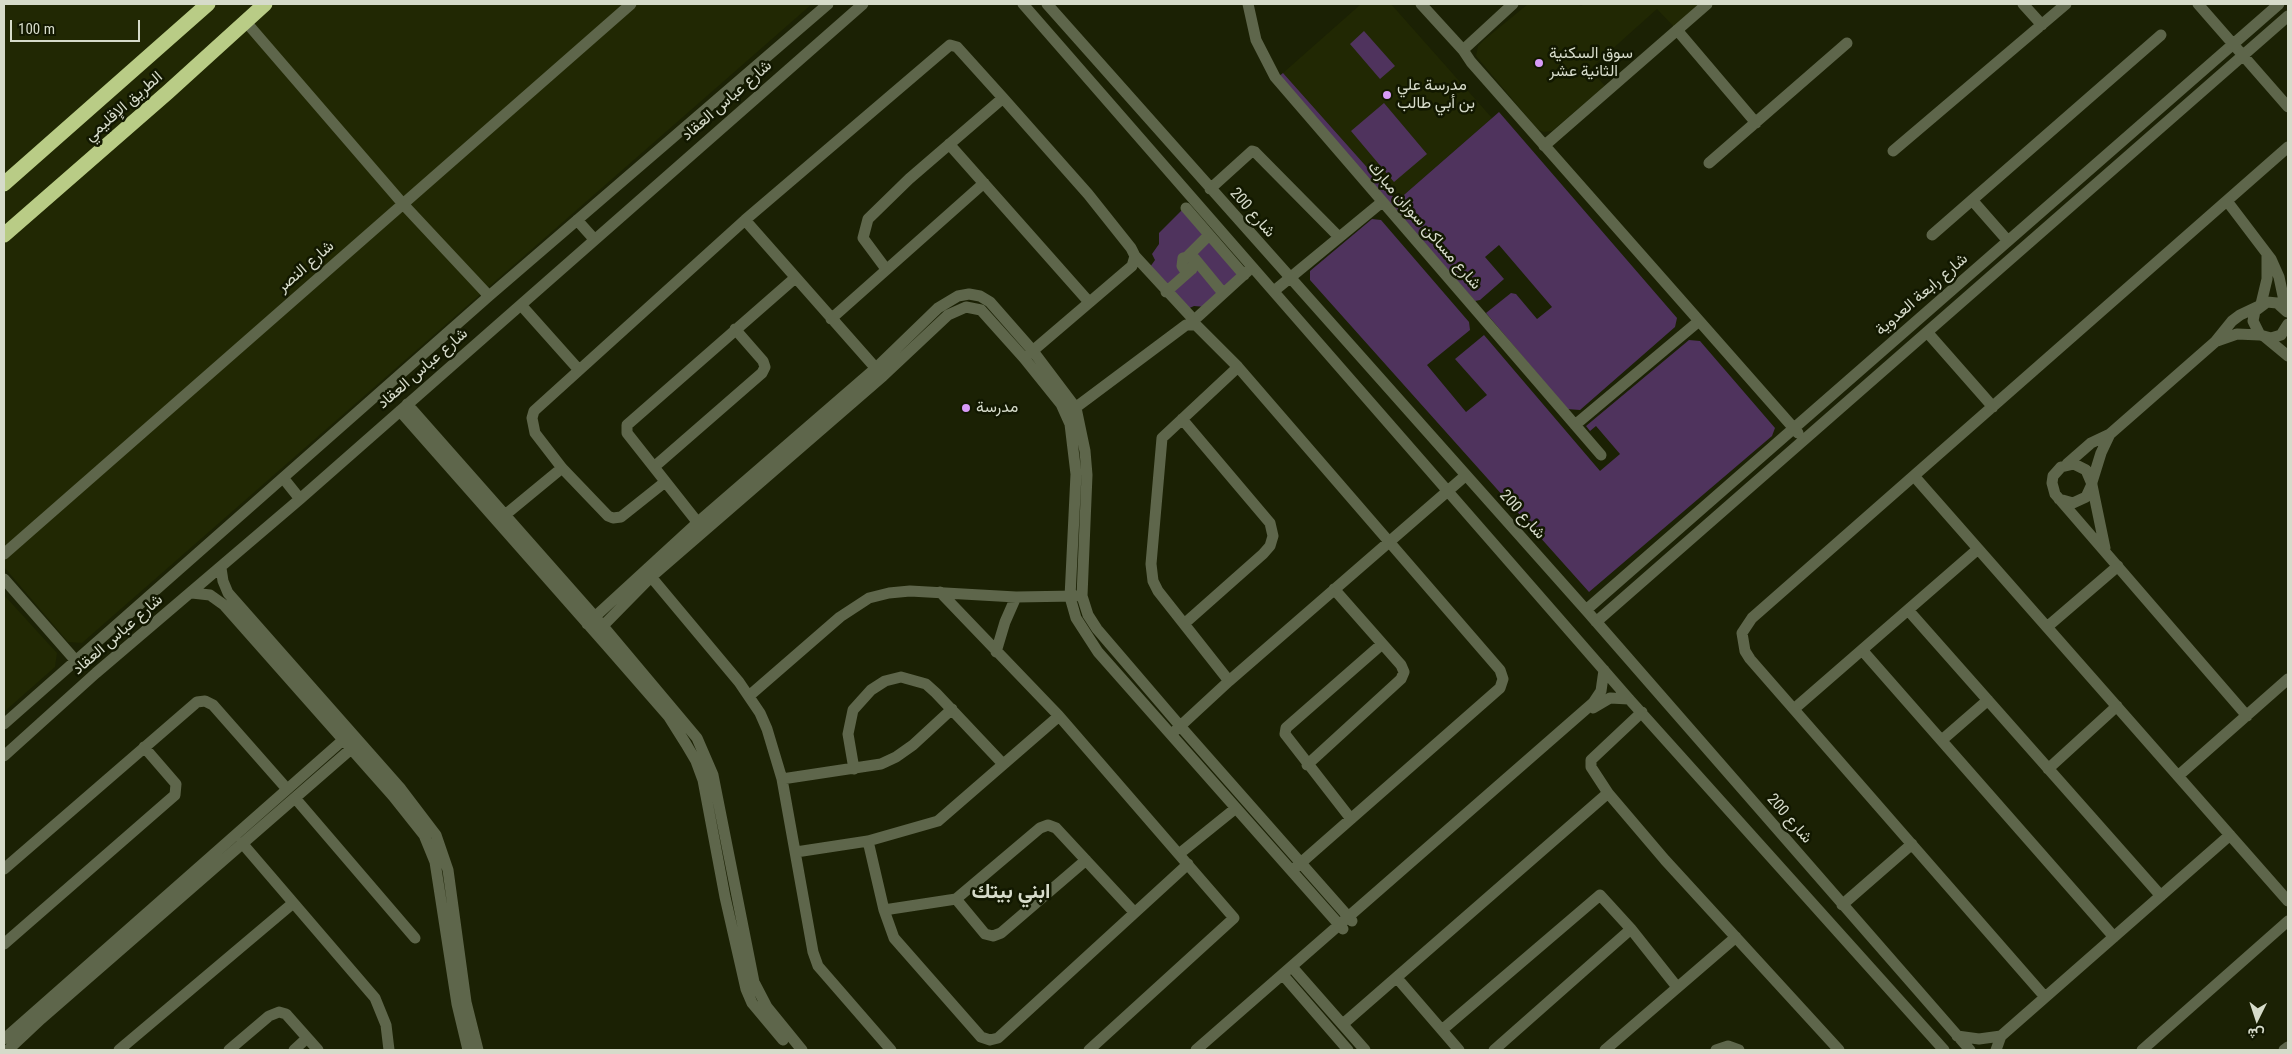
<!DOCTYPE html>
<html>
<head>
<meta charset="utf-8">
<style>
	body { margin:0 }
	#map { position:relative; width:2292px; height:1054px; overflow:hidden; background:#1b2104; font-family:"Roboto Condensed",Vazirmatn,sans-serif }
	canvas { display:block }
	.frame { position:absolute; inset:0; border:5px solid #d6dbca; pointer-events:none }
	.north { position:absolute; left:2232px; top:994px; width:50px; height:50px; -webkit-text-stroke:4px #121800; paint-order:stroke; rotate:184deg; font-size:14px; font-weight:700; line-height:20px; text-align:center; color:#d6dbca }
	.north::after { content:''; display:block; margin:auto; width:18px; height:22px; background:#d6dbca; clip-path:polygon(50% 0,100% 100%,50% 72%,0 100%) }
	.scale { position:absolute; left:10px; top:20px; width:130px; height:22px; box-sizing:border-box; border:2px solid #d6dbca; border-top:0; padding-left:6px; font-size:15px; line-height:18px; white-space:nowrap; color:#d6dbca; -webkit-text-stroke:4px #121800; paint-order:stroke }
</style>
</head>
<body>
<div id="map">
<canvas width="2292" height="1054"></canvas>
<div class="frame"></div>
<div class="north">ش</div>
<div class="scale">100 m</div>
</div>
<script>
const context = document.querySelector('canvas').getContext('2d');
context.lineJoin = 'round';
function paint(path, color) {
  context.fillStyle = color;
  context.fill(path, 'evenodd');
}
function poly(rows) {
  const path = new Path2D();
  for (const r of rows) {
    path.moveTo(r[0], r[1]);
    for (let i = 2; i < r.length; i += 2) path.lineTo(r[i], r[i + 1]);
  }
  return path;
}
function stroke(path, color, width, dash) {
  context.strokeStyle = color;
  context.lineWidth = width;
  context.lineCap = dash ? 'butt' : 'round';
  context.setLineDash(dash || []);
  context.stroke(path);
}
function label(font, color, halo, rows, align = 'center') {
  context.font = font + ' "Roboto Condensed",Vazirmatn,sans-serif';
  context.lineWidth = 5;
  context.setLineDash([]);
  context.textBaseline = 'middle';
  context.strokeStyle = halo;
  context.fillStyle = color;
  for (const [text, x, y, turn = 0] of rows) {
    context.save();
    context.translate(x, y);
    context.rotate((+turn || 0) * Math.PI / 180);
    context.textAlign = isNaN(turn) ? turn : align;
    if (halo) context.strokeText(text, 0, 0);
    context.fillText(text, 0, 0);
    context.restore();
  }
}
paint(poly([
	[4,4,812,4,82,643,68,642,4,567],
	[1361,4,1391,4,1492,118,1397,201,1283,73],
	[1528,4,1578,4,1581,6,1584,4,1703,4,1676,29,1657,9,1590,69,1605,86,1552,131,1544,132,1538,130,1476,56,1478,46,1484,40],
	[4,595,57,653,55,667,4,712]
]), '#212803');
paint(poly([
	[1364,31,1395,66,1380,79,1350,44],
	[1283,73,1397,201,1499,112,1677,318,1675,327,1580,410,1567,409,1486,313,1511,293,1516,294,1537,319,1552,307,1499,245,1485,257,1504,279,1480,300,1475,301,1277,78],
	[1384,103,1427,154,1394,182,1351,131],
	[1187,205,1247,271,1206,307,1194,306,1185,310,1150,267,1155,260,1152,254,1159,244,1159,233],
	[1372,219,1381,220,1469,322,1470,330,1427,365,1466,412,1487,395,1455,359,1484,335,1600,471,1620,454,1596,426,1590,431,1586,426,1689,340,1700,341,1775,428,1772,436,1589,592,1310,280,1310,271]
]), '#4f335d');
stroke(poly([
	[1023,4,1629,699,1944,1050],
	[1047,4,1586,610,1970,1050],
	[1248,4,1256,40,1275,77,1601,455],
	[1421,4,1463,50],
	[1513,4,1463,50,1471,62,1798,433],
	[2023,4,2042,25],
	[2198,4,2288,107],
	[246,22,403,204,489,296],
	[1677,30,1756,123],
	[949,144,1089,302],
	[1544,146,1707,4],
	[1893,151,2066,4],
	[1709,163,1847,43],
	[1210,189,1252,151,1255,152,1339,237],
	[1972,200,2008,241],
	[2227,201,2271,259,2279,277,2286,310],
	[1186,208,1244,275],
	[577,220,594,239],
	[745,220,880,373],
	[1932,235,2161,35],
	[1187,257,1209,235],
	[1195,259,1192,269,1184,269,1182,266,1183,258,1190,256,1195,259,1223,293],
	[886,269,863,238,868,219,909,179,1003,98],
	[1274,291,1382,202],
	[1166,292,1192,269],
	[2261,304,2267,279,2267,255],
	[521,305,579,370],
	[2287,312,2277,303,2267,302,2255,311,2253,321,2260,335,2271,338,2281,335,2288,324],
	[831,319,984,183],
	[1191,323,1248,271],
	[1927,332,1993,407],
	[2265,337,2288,356],
	[2217,341,2237,334,2260,335],
	[1029,354,1132,266,1135,256],
	[407,404,603,626,697,738,713,775,754,982,767,1007,802,1050],
	[400,411,609,648,669,717,686,744,696,761,703,780,725,897,746,989,752,1003,783,1040],
	[1071,411,1186,325,1196,325,1238,367,1500,670,1503,679,1500,688,1295,868],
	[1182,419,1270,523,1273,536,1270,546,1263,554,1184,624],
	[1575,425,1699,321],
	[2067,464,2091,443,2110,434,2215,342,2232,321,2240,315,2259,306],
	[654,467,762,373,765,367,763,361,735,329],
	[1914,476,2288,901],
	[284,479,300,499],
	[665,482,621,517,613,518,608,516,562,468,535,433,532,418,534,411,745,220,950,45,957,47,1003,98,1088,194,1131,248,1135,256,1194,320],
	[2092,482,2101,453,2110,434],
	[2092,485,2105,548],
	[2059,499,2073,503,2086,497,2092,484,2086,470,2074,464,2061,467,2053,476,2052,483,2055,494,2247,716],
	[505,515,562,468],
	[702,528,627,433,627,425,795,278],
	[4,554,631,4],
	[221,568,223,581,228,593,401,789,436,835,448,870,466,1002,478,1050],
	[647,572,739,682,760,713,767,729,782,779,813,952,818,966,891,1050],
	[4,579,76,661],
	[940,592,1059,716,1234,918,1089,1050],
	[192,593,210,595,224,605,393,796,424,835,435,862,457,1004,468,1050],
	[1586,610,2279,4],
	[1908,610,2161,896],
	[1596,622,2288,16],
	[587,624,697,523,876,368,938,308,958,296,969,294,980,296,990,302,1033,351,1076,408,1085,451,1087,475,1082,596,1088,615,1097,629,1181,727,1352,921],
	[2047,627,2118,566],
	[596,633,651,577,883,376,948,315,966,307,981,310,1024,358,1061,404,1070,424,1076,474,1070,597,1076,618,1098,652,1343,929],
	[1862,650,2114,937],
	[996,652,1005,622,1016,597],
	[1229,681,1158,591,1153,581,1151,564,1162,438,1238,367],
	[749,696,840,617,869,598,889,593,910,591,1016,597,1076,596],
	[1593,708,1610,698,1629,699],
	[1794,709,1978,549],
	[4,724,489,296,828,4],
	[1176,730,1229,681,1465,476],
	[1942,740,1988,700],
	[4,756,96,673,300,499,863,4],
	[1307,765,1401,679,1404,672,1401,665,1334,589],
	[854,769,848,734,853,710,871,690,885,681,901,677,926,684,936,693,1003,764],
	[2048,769,2117,706],
	[2178,776,2288,679],
	[782,779,881,764,896,757,913,745,952,709],
	[1608,793,1591,767,1591,760,1642,712],
	[295,798,415,938],
	[1351,819,1285,734,1286,728,1382,644],
	[868,841,884,910,894,938,981,1037,990,1040,998,1038,1188,864],
	[242,843,375,998,386,1025,389,1050],
	[796,852,868,841,938,821,1059,716],
	[1179,854,1236,808],
	[4,869,197,702,205,701,213,705,287,789],
	[956,899,985,934,993,936,1001,933,1086,860],
	[1842,905,1912,844],
	[884,910,956,899,1040,828,1048,825,1056,828,1134,912],
	[4,944,175,795,176,784,144,747],
	[1292,967,1365,1050],
	[1283,975,1348,1050],
	[1397,978,1459,1050],
	[2045,997,1750,659,1745,651,1742,633,1752,618,2288,147],
	[1343,1024,1608,793,1665,860,1839,1050],
	[1442,1030,1600,895,1631,929,1677,987],
	[1957,1036,1979,1039,2001,1036],
	[4,1039,343,740],
	[8,1050,41,1019,351,749],
	[119,1050,292,904],
	[229,1050,269,1016,279,1012,286,1014,318,1050],
	[294,1050,307,1038],
	[1196,1050,1593,703,1601,691,1604,670],
	[1494,1050,1631,929],
	[1605,1050,1736,937],
	[1716,1050,1728,1046,1739,1050],
	[1996,1050,2001,1036,2230,835],
	[2142,1050,2288,921],
	[2284,1050,2288,1047]
]), '#5e664b', 11);
stroke(poly([
	[4,184,208,4],
	[4,235,168,92,265,4]
]), '#b9cc86', 15);
for (const [x, y, r, color] of [
	[1539,63,5,"#d89bf8"],
	[1387,95,5,"#d89bf8"],
	[966,408,5,"#d89bf8"]
]) {
  const dot = new Path2D();
  dot.arc(x, y, r, 0, 2 * Math.PI);
  context.fillStyle = color;
  context.fill(dot);
  stroke(dot, '#121800', 2);
}
label('16px', '#d6dbca', '#121800', [
	["سوق السكنية",1549,54],
	["الثانية عشر",1549,72],
	["مدرسة علي",1397,86],
	["بن أبي طالب",1397,104],
	["مدرسة",976,408]
], 'left');
label('16px', '#d6dbca', '#121800', [
	["شارع عباس العقاد",727,101,-41],
	["الطريق الإقليمي",124,107,-41],
	["شارع 200",1252,213,49],
	["شارع مساكن سوزان مبارك",1424,226,49],
	["شارع النصر",306,267,-41],
	["شارع رابعة العدوية",1922,295,-41],
	["شارع عباس العقاد",423,369,-41],
	["شارع 200",1522,515,48],
	["شارع عباس العقاد",118,635,-41],
	["شارع 200",1789,819,49]
]);
label('bold 21px', '#d6dbca', '#121800', [
	["ابني بيتك",1011,893]
]);
</script>
</body>
</html>
